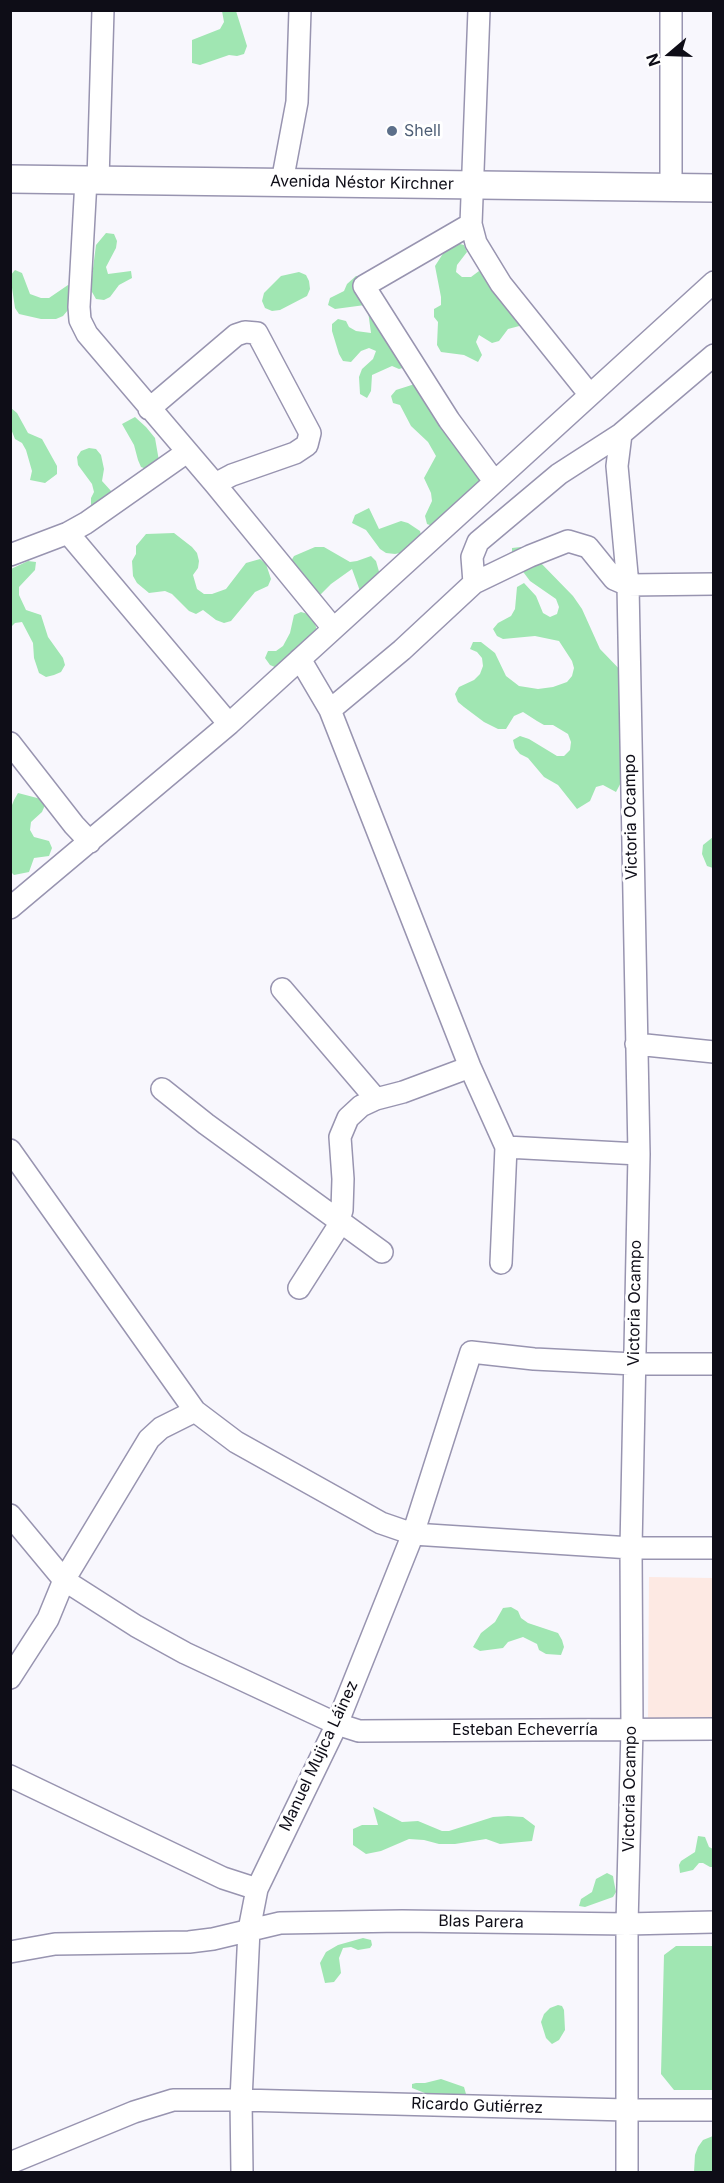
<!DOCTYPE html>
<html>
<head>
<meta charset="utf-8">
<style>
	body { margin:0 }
	#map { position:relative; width:724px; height:2183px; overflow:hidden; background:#f8f7fd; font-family:Inter,sans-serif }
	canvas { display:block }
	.frame { position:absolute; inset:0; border:12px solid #0e0d17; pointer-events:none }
	.north { position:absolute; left:640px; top:24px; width:60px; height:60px; -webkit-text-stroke:4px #fff; paint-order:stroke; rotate:251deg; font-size:16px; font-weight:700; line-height:24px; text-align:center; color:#0e0d17 }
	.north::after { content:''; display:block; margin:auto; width:21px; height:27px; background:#0e0d17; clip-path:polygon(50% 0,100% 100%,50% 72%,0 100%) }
</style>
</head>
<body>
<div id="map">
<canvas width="724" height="2183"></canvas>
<div class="frame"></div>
<div class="north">N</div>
</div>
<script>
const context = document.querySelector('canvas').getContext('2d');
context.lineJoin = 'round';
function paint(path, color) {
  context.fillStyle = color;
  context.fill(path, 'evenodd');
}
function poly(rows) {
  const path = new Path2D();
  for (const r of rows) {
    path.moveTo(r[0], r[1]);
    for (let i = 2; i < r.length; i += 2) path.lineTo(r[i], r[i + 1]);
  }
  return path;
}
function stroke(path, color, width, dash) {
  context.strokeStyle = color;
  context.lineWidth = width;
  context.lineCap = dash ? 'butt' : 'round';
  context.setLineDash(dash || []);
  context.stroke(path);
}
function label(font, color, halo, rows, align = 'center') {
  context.font = font + ' Inter,sans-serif';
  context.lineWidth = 6;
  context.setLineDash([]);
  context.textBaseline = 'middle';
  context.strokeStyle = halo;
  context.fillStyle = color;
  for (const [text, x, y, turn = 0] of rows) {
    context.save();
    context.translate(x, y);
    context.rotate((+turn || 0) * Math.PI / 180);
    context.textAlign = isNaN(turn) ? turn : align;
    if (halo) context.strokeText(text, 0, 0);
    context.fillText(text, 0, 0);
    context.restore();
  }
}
paint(poly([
	[649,1577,713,1578,713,1719,648,1719]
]), '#fde9e3');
paint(poly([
	[222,11,236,11,247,46,244,54,237,56,229,55,200,65,192,63,192,40,220,29,224,22],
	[106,233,114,234,117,241,116,248,106,267,108,274,131,271,132,278,119,285,110,297,104,300,96,299,92,292,91,284,96,245],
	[456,243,464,245,467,252,457,265,456,272,462,277,471,277,479,271,491,281,523,325,508,329,499,341,492,343,479,335,476,342,482,355,478,362,464,355,441,352,437,345,438,322,434,317,434,309,441,305,441,297,435,266,444,252],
	[15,270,22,273,30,294,41,298,49,298,68,285,74,289,73,304,63,316,56,319,41,319,19,314,15,308,11,281,10,276],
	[299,272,306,275,309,281,310,289,307,296,280,310,272,311,265,308,262,301,264,293,281,276],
	[356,276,363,277,365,305,335,309,328,305,330,298,344,291,347,284],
	[368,311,406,367,399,369,392,366,372,375,371,391,367,398,360,394,359,377,362,369,373,359,376,351,369,348,361,351,351,362,343,361,339,354,332,331,332,324,338,319,346,321,349,327,356,331,371,333],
	[418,383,485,478,435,527,427,524,425,516,432,501,431,493,424,478,436,456,428,442,411,426,400,405,393,403,391,396,396,390],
	[11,408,17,413,28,433,42,439,57,466,57,474,45,483,30,480,32,471,26,450,22,443,15,439,11,429],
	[135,417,146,427,155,438,159,461,149,470,141,467,138,460,134,445,122,424],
	[89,448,96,449,101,455,104,469,102,481,112,492,99,507,91,506,91,498,94,492,92,484,78,465,77,457,81,451],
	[369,508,379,529,401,521,408,523,420,531,424,546,410,551,395,554,386,553,380,549,366,530,352,523,355,515],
	[174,533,192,547,197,553,199,561,198,568,193,575,197,589,204,594,212,594,226,589,246,563,260,559,266,564,271,579,268,586,255,592,231,621,224,623,216,620,203,610,196,614,189,611,172,594,165,591,149,593,137,583,133,576,132,561,136,554,136,546,146,534],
	[315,547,324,547,350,562,357,561,371,556,376,561,380,575,360,591,352,569,331,584,321,594,313,594,290,563,294,556],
	[521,547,536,558,573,596,582,609,600,649,628,678,642,738,640,746,616,792,603,785,596,787,590,801,577,809,558,785,544,777,528,758,520,754,515,748,513,740,520,736,529,739,557,756,564,756,570,750,571,742,568,734,553,725,544,725,537,721,523,712,514,716,506,729,498,729,484,722,464,707,458,702,455,694,459,687,474,680,480,674,483,666,482,658,477,652,470,649,473,642,481,642,495,653,506,676,519,686,538,689,553,687,567,682,572,676,574,668,572,661,559,641,535,636,503,639,497,636,493,629,498,623,511,616,515,609,517,587,524,583,536,596,543,613,550,617,557,614,559,607,556,599,530,581,512,557,512,548],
	[28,561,36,562,35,570,19,587,19,595,26,610,41,615,48,637,63,658,65,665,61,672,54,675,46,677,39,673,34,658,33,643,22,622,15,623,11,627,11,569],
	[301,612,308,614,314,620,318,634,277,668,270,665,265,658,268,651,276,651,283,646,290,633,294,615],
	[18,793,41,799,45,805,42,812,31,822,30,830,34,837,49,841,52,848,49,856,34,858,29,872,14,875,11,872,10,810,14,800],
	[713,837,714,837,713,868,707,866,702,854,703,845],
	[511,1607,518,1611,521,1618,528,1623,558,1633,562,1640,564,1647,561,1655,546,1654,539,1650,537,1644,523,1637,508,1642,503,1648,480,1651,473,1647,481,1633,495,1622,503,1608],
	[373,1807,402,1822,418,1821,442,1831,449,1831,493,1817,508,1816,523,1817,535,1826,532,1841,500,1844,486,1839,455,1844,439,1844,424,1840,409,1839,381,1851,366,1854,353,1845,353,1829,362,1825,378,1825],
	[698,1836,705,1837,709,1847,713,1849,713,1867,710,1867,703,1863,699,1863,693,1870,680,1873,679,1865,681,1861,695,1852],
	[607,1873,613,1876,614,1882,616,1892,613,1897,585,1907,579,1906,581,1899,592,1892,596,1879],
	[363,1938,371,1940,372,1945,370,1948,358,1950,351,1947,343,1948,339,1958,341,1973,334,1982,325,1983,320,1963,326,1952,338,1945],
	[676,1946,713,1946,713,2090,674,2090,661,2074,664,1955],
	[558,2005,562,2006,564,2010,565,2030,559,2040,552,2044,546,2038,541,2022,544,2014,550,2008],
	[441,2079,464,2087,466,2094,464,2098,435,2097,412,2088,412,2084,416,2083,425,2083],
	[713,2136,713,2172,694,2172,695,2155,698,2147,703,2140]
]), '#a0e6b2');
const minor = poly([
	[479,10,471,224,476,243,501,284,590,395],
	[86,180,79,307,80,320,87,334,215,484,333,628],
	[98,180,103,10],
	[282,182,297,102,300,10],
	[671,187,671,10],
	[471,224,364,286,449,420,494,481],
	[149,409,236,335,245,332,257,333,310,433,307,445,295,453,232,475,215,484],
	[621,434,617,466,628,585,639,1154,631,1548,632,1729,627,1924,627,2172],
	[68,533,229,724],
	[10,555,68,533,86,523,187,452],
	[474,583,530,556,568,541,588,547,614,579,628,585,714,584],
	[300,659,330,710,470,1067,506,1147,501,1263],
	[330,710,402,650,474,583,472,557,478,542,559,474,621,434,714,355],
	[10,743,74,825,90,842],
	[10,908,229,724,714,282],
	[282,989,376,1099,403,1092,470,1067],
	[636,1044,714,1052],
	[162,1089,206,1124,382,1252],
	[506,1147,639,1154],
	[10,1150,195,1411,236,1442,381,1523,413,1534,631,1548,714,1548],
	[299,1288,336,1230,342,1210,343,1179,340,1137,348,1118,361,1106,376,1099],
	[10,1515,64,1580,136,1626,185,1653,337,1724,359,1731,714,1729],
	[10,1678,48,1619,64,1580,149,1439,161,1428,195,1411],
	[10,1776,223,1878,257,1889],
	[10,1952,55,1944,189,1942,213,1939,280,1923,402,1921,627,1924,714,1922],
	[10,2163,134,2112,173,2100,241,2100,627,2110,714,2110],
	[242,2172,241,2100,249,1930,257,1889,337,1724,413,1534,471,1352,534,1359,634,1364,714,1364]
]);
const major = poly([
	[10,179,714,188]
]);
stroke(minor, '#9894b0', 24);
stroke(major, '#9894b0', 30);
stroke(minor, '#fff', 21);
stroke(major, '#fff', 27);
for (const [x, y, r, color] of [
	[392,131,6,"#5c6f8a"]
]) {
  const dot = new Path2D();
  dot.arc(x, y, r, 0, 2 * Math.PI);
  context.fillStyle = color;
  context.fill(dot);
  stroke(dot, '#fff', 2);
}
label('16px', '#4e5e75', '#fff', [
	["Shell",404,131]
], 'left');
label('16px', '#0e0d17', '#fff', [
	["Avenida Néstor Kirchner",362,183,1],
	["Victoria Ocampo",631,817,-91],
	["Victoria Ocampo",635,1303,-89],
	["Esteban Echeverría",525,1730],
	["Manuel Mujica Láinez",319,1756,-65],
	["Victoria Ocampo",630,1789,-89],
	["Blas Parera",481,1922,1],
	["Ricardo Gutiérrez",477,2106,2]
]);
</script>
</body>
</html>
